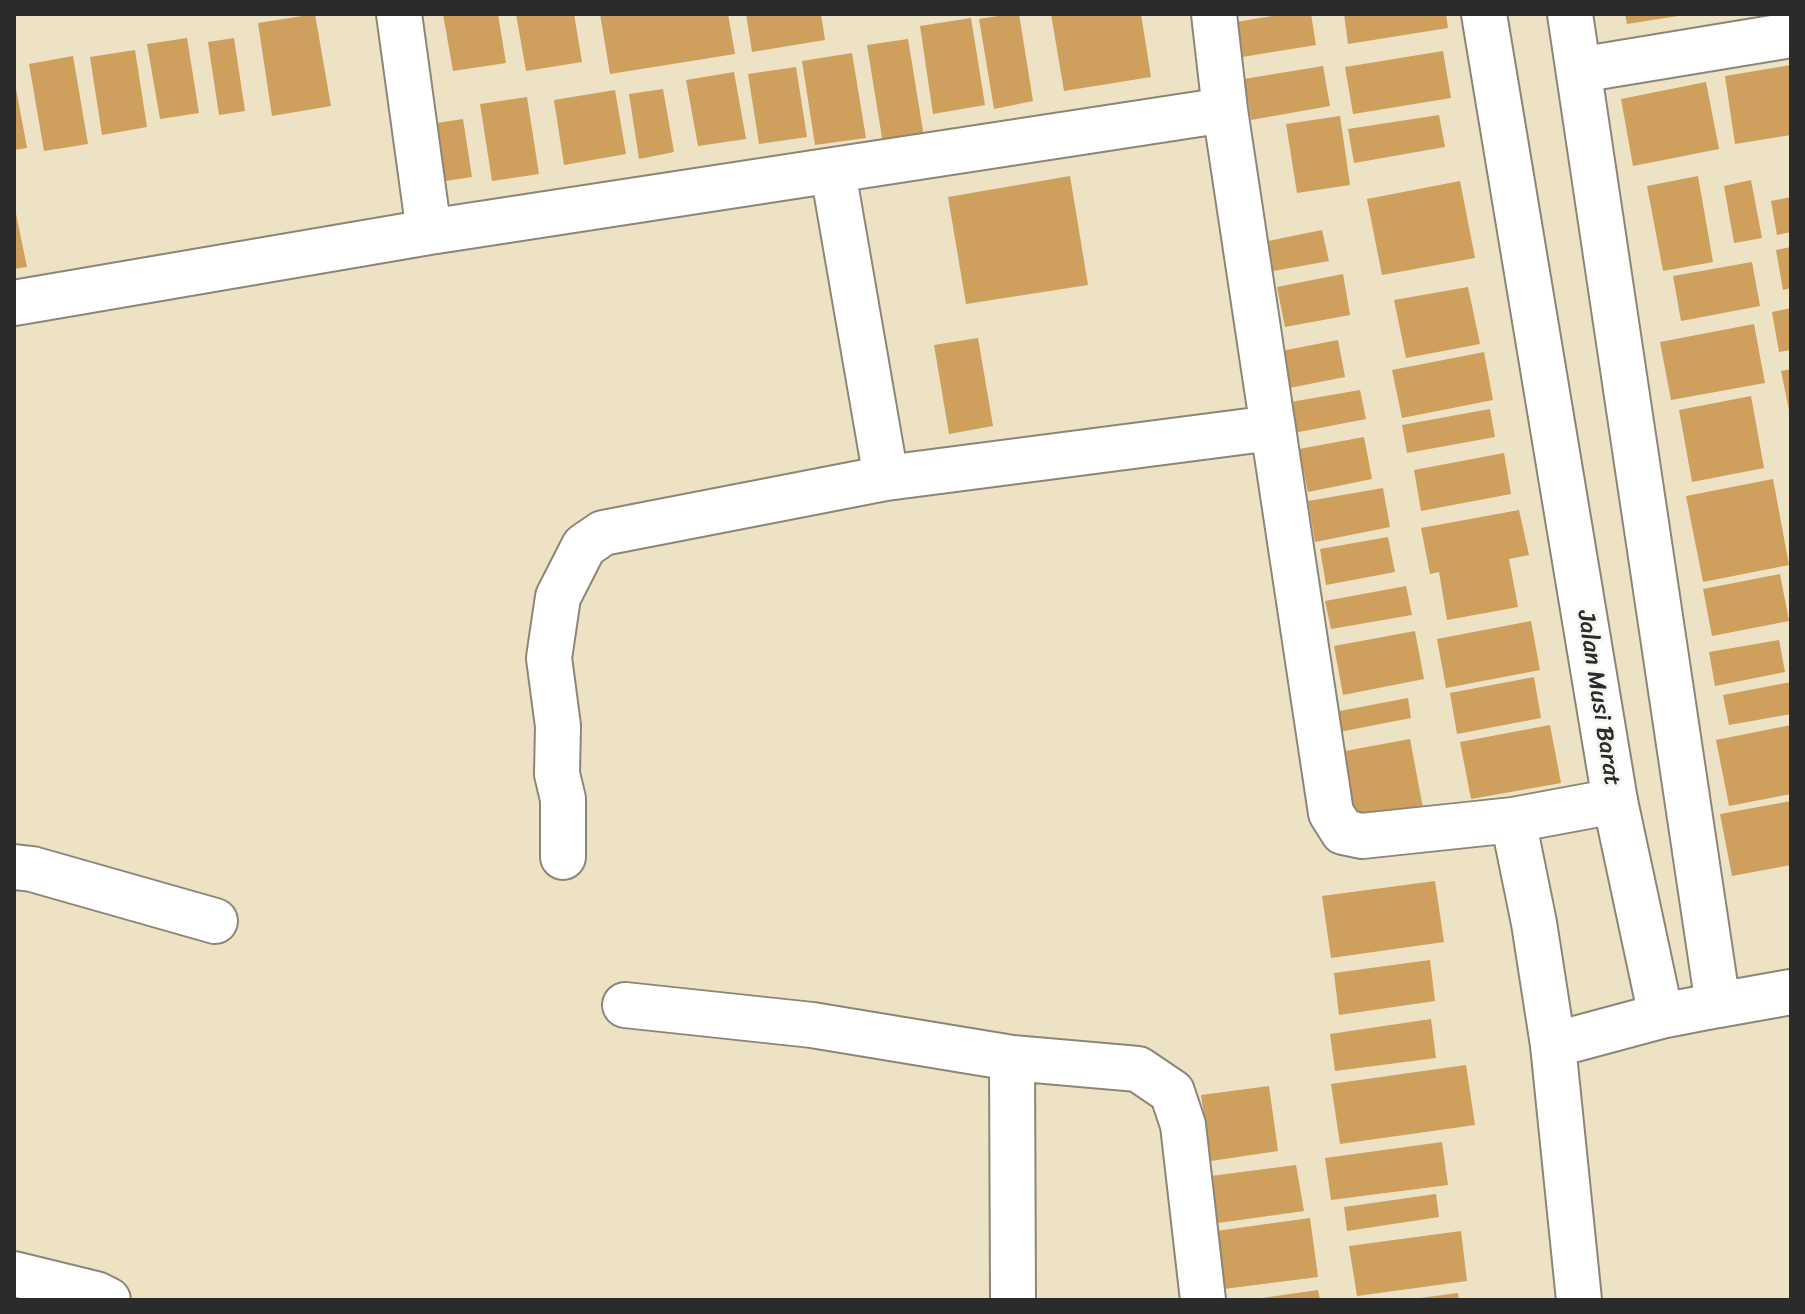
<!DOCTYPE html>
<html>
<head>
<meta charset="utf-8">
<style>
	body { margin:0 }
	#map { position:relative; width:1805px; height:1314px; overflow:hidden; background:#ede2c4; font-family:Sriracha,sans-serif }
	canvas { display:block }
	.frame { position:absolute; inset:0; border:16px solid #2b2b2b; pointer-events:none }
</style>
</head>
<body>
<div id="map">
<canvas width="1805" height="1314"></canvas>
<div class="frame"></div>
</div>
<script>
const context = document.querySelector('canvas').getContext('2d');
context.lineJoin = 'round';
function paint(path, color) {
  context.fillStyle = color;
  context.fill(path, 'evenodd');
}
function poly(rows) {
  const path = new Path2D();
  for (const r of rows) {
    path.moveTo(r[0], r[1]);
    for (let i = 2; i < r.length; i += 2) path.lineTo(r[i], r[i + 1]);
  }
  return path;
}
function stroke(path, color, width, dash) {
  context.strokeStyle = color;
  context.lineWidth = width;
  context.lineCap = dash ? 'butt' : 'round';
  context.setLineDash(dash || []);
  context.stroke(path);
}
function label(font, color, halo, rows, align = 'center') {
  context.font = font + ' Sriracha,sans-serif';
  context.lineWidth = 6;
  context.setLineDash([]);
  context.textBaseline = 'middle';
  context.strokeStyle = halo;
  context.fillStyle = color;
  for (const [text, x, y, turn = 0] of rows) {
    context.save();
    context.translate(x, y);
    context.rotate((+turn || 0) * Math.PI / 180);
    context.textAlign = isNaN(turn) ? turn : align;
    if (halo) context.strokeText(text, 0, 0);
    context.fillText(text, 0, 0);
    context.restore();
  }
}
paint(poly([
	[315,14,331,106,272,116,258,23],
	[443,14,498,14,506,63,453,71],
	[516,14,574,14,582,62,526,71],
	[600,14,728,14,735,54,610,74],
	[746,14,821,14,825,40,752,52],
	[1010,14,1019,14,1033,101,994,109,979,19],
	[1051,14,1141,14,1151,77,1064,91],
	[1284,14,1311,14,1316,45,1242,57,1236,22],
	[1344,14,1446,14,1448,28,1348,44],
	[1625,14,1678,14,1678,16,1627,24],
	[971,18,985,105,933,114,920,26],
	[187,38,199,113,160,119,147,44],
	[234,38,245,111,219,115,208,42],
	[908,39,924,137,883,144,867,45],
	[135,50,147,127,102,135,90,57],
	[1443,51,1451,98,1353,114,1345,67],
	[852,53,866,138,815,145,802,61],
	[73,56,88,144,44,151,29,64],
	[1791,65,1791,135,1735,144,1725,76],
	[1323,66,1330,106,1251,120,1244,79],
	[796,67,807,137,759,144,748,74],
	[734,72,746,139,698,146,686,80],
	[14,78,27,148,14,150],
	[1706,82,1719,149,1633,166,1621,99],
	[663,89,674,152,639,159,629,94],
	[615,90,626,154,564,165,554,100],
	[527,97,539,174,492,181,480,104],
	[1439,115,1445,147,1354,163,1348,129],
	[1340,116,1350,185,1297,193,1286,124],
	[463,119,472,177,439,182,430,124],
	[1070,176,1088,285,966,304,948,197],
	[1698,176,1713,262,1663,271,1647,186],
	[1751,180,1762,238,1734,243,1724,186],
	[1460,181,1475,258,1382,275,1367,199],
	[1791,197,1791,232,1777,235,1771,201],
	[14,204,27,267,14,269],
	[1322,230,1329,261,1268,272,1263,242],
	[1791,247,1791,288,1783,290,1776,250],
	[1752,262,1760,306,1681,321,1673,276],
	[1343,274,1350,315,1285,327,1277,287],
	[1468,287,1480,344,1406,358,1394,300],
	[1791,308,1791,350,1779,352,1772,312],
	[1754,324,1765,383,1671,400,1660,342],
	[978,338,993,426,949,434,934,345],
	[1338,340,1345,377,1284,389,1276,352],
	[1484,352,1493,400,1402,418,1392,370],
	[1791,369,1791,415,1790,415,1781,371],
	[1360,390,1366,419,1278,436,1273,405],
	[1751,396,1764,468,1692,482,1679,410],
	[1490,409,1495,437,1407,453,1402,425],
	[1364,437,1372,479,1308,492,1299,449],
	[1504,453,1511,494,1421,511,1414,470],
	[1773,479,1789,565,1703,582,1686,496],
	[1383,488,1390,527,1315,542,1308,501],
	[1519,510,1529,555,1509,559,1518,607,1447,620,1439,572,1430,574,1421,528],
	[1388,537,1395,572,1326,585,1320,549],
	[1780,574,1789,621,1712,636,1703,589],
	[1406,586,1412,615,1331,629,1325,601],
	[1531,621,1540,670,1446,688,1437,639],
	[1415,631,1424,679,1343,695,1334,646],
	[1779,640,1785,672,1715,686,1709,652],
	[1534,677,1541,718,1457,734,1450,693],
	[1791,682,1791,714,1729,725,1723,695],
	[1408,698,1411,718,1329,734,1324,714],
	[1550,725,1561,783,1471,799,1460,742],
	[1791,725,1791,794,1729,806,1716,740],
	[1410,739,1423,808,1347,822,1334,753],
	[1791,801,1791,865,1732,876,1720,814],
	[1435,881,1444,942,1331,958,1322,896],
	[1430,960,1435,1001,1339,1015,1334,973],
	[1431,1019,1436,1058,1335,1071,1330,1034],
	[1466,1065,1475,1125,1340,1144,1331,1084],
	[1269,1086,1278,1151,1211,1161,1201,1095],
	[1442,1142,1448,1185,1331,1200,1325,1158],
	[1296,1165,1304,1211,1218,1223,1211,1176],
	[1436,1194,1439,1217,1347,1231,1344,1207],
	[1310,1218,1318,1277,1224,1289,1216,1231],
	[1461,1231,1467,1281,1357,1296,1349,1246],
	[1318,1290,1320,1300,1262,1300,1262,1298],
	[1458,1293,1459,1300,1421,1300,1420,1298]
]), '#cf9f5e');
const minor = poly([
	[399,14,429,232],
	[1214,14,1225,110,1331,813,1343,832,1362,836,1513,820,1615,801],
	[1579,70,1791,35],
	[833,172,886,478],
	[14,303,429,232,1225,110],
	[1513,820,1534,923,1553,1045],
	[563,857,563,799,557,774,558,726,549,658,558,597,584,546,603,533,886,478,1272,428],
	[14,867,32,869,215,921],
	[625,1005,812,1025,1012,1058,1138,1069,1172,1092,1183,1125,1203,1300],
	[1718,1005,1791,992],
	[1012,1058,1013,1300],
	[14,1274,96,1294,108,1300]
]);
const tertiary = poly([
	[1484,14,1615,801,1661,1016],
	[1570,14,1718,1005,1661,1016,1553,1045,1579,1300]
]);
stroke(minor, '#8c8678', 48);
stroke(tertiary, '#8c8678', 48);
stroke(minor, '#fff', 44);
stroke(tertiary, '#fff', 44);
label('24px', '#2b2b2b', '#f6f6f2', [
	["Jalan Musi Barat",1598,698,81]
]);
</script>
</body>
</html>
